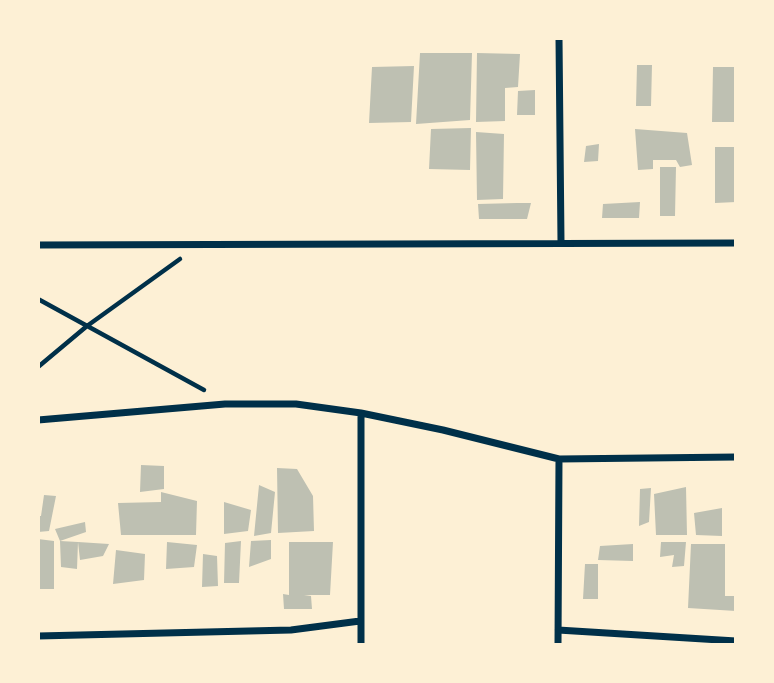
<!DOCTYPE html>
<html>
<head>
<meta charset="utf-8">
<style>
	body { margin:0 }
	#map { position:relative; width:774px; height:683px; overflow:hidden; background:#fdf0d5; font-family:"Titillium Web",sans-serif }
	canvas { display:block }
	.frame { position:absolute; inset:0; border:40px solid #fdf0d5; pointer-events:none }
</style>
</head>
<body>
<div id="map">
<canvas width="774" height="683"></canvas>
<div class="frame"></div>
</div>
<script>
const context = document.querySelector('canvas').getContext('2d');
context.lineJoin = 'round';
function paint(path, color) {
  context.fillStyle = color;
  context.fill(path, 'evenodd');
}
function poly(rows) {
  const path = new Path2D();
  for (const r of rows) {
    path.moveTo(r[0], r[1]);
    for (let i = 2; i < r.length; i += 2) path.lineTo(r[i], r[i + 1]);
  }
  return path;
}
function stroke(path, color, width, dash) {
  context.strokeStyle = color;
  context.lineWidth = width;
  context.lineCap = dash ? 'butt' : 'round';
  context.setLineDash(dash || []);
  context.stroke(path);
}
paint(poly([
	[420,53,472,53,470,120,416,124],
	[477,53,520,54,518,87,505,88,505,121,476,122],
	[637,65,652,65,651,106,636,106],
	[414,66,411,122,369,123,372,67],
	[713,67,736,67,735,122,712,122],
	[535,90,535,115,517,115,518,91],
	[471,128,470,170,429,169,431,129],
	[635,129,687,133,692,165,680,167,676,160,653,160,653,169,638,170],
	[476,132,504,134,503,199,477,200],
	[599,144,598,161,584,162,586,146],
	[715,147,736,147,736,202,715,203],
	[660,167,676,167,675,216,660,216],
	[640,202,639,218,602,218,603,204],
	[517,203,531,203,527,219,479,219,478,204],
	[141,465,164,466,164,489,140,492],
	[277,468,297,469,313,496,314,531,278,533],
	[259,485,275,492,271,533,254,536],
	[686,487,687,535,656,535,654,494],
	[651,488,649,522,639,526,640,489],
	[161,492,197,501,196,535,121,535,118,503,161,502],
	[44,495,56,496,49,531,38,532,38,516,41,516],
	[224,502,251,510,248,531,224,534],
	[722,508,722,536,696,535,694,513],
	[85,522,86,532,60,541,78,542,77,569,61,567,60,541,55,529],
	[38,539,54,541,54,589,38,589],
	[271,540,271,559,249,567,251,541],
	[241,541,239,583,224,583,225,543],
	[78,542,109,544,103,556,80,560],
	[167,542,197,545,194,567,166,569],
	[289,542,333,542,330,595,304,595,311,596,312,609,284,609,283,594,289,595],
	[661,542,686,542,684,566,672,567,674,555,660,557],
	[633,544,633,561,598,560,600,546],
	[691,544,725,544,725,596,736,596,736,611,688,608],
	[116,550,145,554,144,580,113,584],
	[203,554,217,556,218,586,202,587],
	[585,564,598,564,598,599,583,599]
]), '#bec0b2');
stroke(poly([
	[38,299,204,390],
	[38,367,87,326,180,259]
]), '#003049', 4.5);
stroke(poly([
	[559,38,561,242],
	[38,245,736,243],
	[38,420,225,404,296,404,361,413,443,430,559,459,736,457],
	[558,630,736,641],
	[38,636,291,630,360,621],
	[361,644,361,413],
	[558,644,559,459]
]), '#003049', 7);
</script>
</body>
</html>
